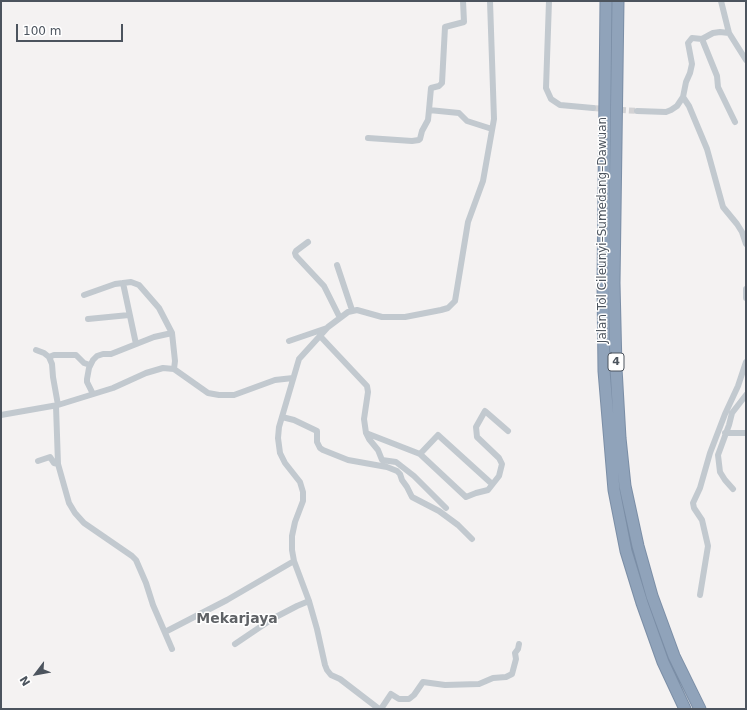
<!DOCTYPE html>
<html>
<head>
<meta charset="utf-8">
<style>
	body { margin:0 }
	#map { position:relative; width:747px; height:710px; overflow:hidden; background:#f4f2f2; font-family:"DejaVu Sans",sans-serif }
	canvas { display:block }
	.frame { position:absolute; inset:0; border:2px solid #4c545e; pointer-events:none }
	.north { position:absolute; left:16px; top:654px; width:40px; height:40px; -webkit-text-stroke:3px #fff; paint-order:stroke; rotate:238deg; font-size:11px; font-weight:700; line-height:16px; text-align:center; color:#4c545e }
	.north::after { content:''; display:block; margin:auto; width:14px; height:18px; background:#4c545e; clip-path:polygon(50% 0,100% 100%,50% 72%,0 100%) }
	.scale { position:absolute; left:16px; top:24px; width:107px; height:18px; box-sizing:border-box; border:2px solid #4c545e; border-top:0; padding-left:5px; font-size:12px; line-height:14px; white-space:nowrap; color:#4c545e; -webkit-text-stroke:3px #fff; paint-order:stroke }
</style>
</head>
<body>
<div id="map">
<canvas width="747" height="710"></canvas>
<div class="frame"></div>
<div class="north">N</div>
<div class="scale">100 m</div>
</div>
<script>
const context = document.querySelector('canvas').getContext('2d');
context.lineJoin = 'round';
function poly(rows) {
  const path = new Path2D();
  for (const r of rows) {
    path.moveTo(r[0], r[1]);
    for (let i = 2; i < r.length; i += 2) path.lineTo(r[i], r[i + 1]);
  }
  return path;
}
function stroke(path, color, width, dash) {
  context.strokeStyle = color;
  context.lineWidth = width;
  context.lineCap = dash ? 'butt' : 'round';
  context.setLineDash(dash || []);
  context.stroke(path);
}
function label(font, color, halo, rows, align = 'center') {
  context.font = font + ' "DejaVu Sans",sans-serif';
  context.lineWidth = 3;
  context.setLineDash([]);
  context.textBaseline = 'middle';
  context.strokeStyle = halo;
  context.fillStyle = color;
  for (const [text, x, y, turn = 0] of rows) {
    context.save();
    context.translate(x, y);
    context.rotate((+turn || 0) * Math.PI / 180);
    context.textAlign = isNaN(turn) ? turn : align;
    if (halo) context.strokeText(text, 0, 0);
    context.fillText(text, 0, 0);
    context.restore();
  }
}
stroke(poly([
	[593,108,637,111]
]), '#d2d2d4', 6, [6, 3]);
const motorway = poly([
	[606,1,603,284,604,371,614,490,626,551,642,603,663,662,685,709],
	[618,1,614,283,616,368,620,438,625,486,638,546,652,596,674,656,700,709]
]);
stroke(motorway, '#7b8ea6', 13);
stroke(poly([
	[463,1,464,22,445,27,442,83,439,86,431,88,429,110,459,113,467,121,492,129],
	[549,1,546,88,551,99,560,105,593,108],
	[721,1,729,33],
	[702,39,717,76,718,87,735,122],
	[683,97,689,106,707,149,723,207,737,224,742,232,746,244],
	[637,111,666,112,671,110,677,106,683,97,686,82,690,73,692,64,688,43,692,38,702,39,713,33,720,32,729,33,746,60],
	[368,138,412,141,419,140,420,139,422,131,428,120,429,110],
	[308,242,296,251,295,253,296,256,324,286,340,318],
	[337,265,352,310],
	[123,283,136,344],
	[746,289,746,298],
	[84,295,115,284,131,282,139,285,159,308,172,333,175,361,174,369],
	[88,319,129,315],
	[320,336,367,386,368,392,364,419,366,433,420,454,466,497,476,493,488,490,499,476,502,464,499,458,477,437,476,427,485,411,508,431],
	[289,341,327,328],
	[36,350,44,353,49,357,52,364,53,377,58,405],
	[49,357,54,355,76,355,84,363,90,365],
	[93,394,87,382,87,379,89,368,93,360,97,356,103,354,111,354,154,337,172,333],
	[1,415,58,405,113,388,146,373,163,368,174,369,208,393,219,395,234,395,275,380,293,378],
	[282,417,294,420,317,431,317,442,320,448,323,450,348,460,387,467,397,471,400,474,402,480,407,487,412,497,439,511,458,525,472,539],
	[366,433,369,439,378,450,382,460,396,462,414,476,446,508],
	[725,433,746,433],
	[420,454,438,435,492,484],
	[38,461,50,457,54,463,58,464,56,406],
	[58,464,69,503,75,513,84,523,132,556,136,560,146,583,153,605,172,649],
	[733,489,725,480,720,472,718,455,729,425,732,413,746,395],
	[700,595,708,546,702,520,694,508,693,503,700,488,710,453,725,414,738,386,746,362],
	[165,632,227,600,294,561],
	[235,644,272,619,297,606,309,601],
	[379,709,340,679,331,675,327,670,325,665,317,629,309,601,294,561,292,550,292,536,295,522,303,501,303,492,300,482,285,463,280,453,278,438,279,427,299,359,328,327,348,312,357,310,382,317,405,317,441,310,448,308,455,301,468,222,483,181,494,119,490,1],
	[381,709,391,694,399,699,409,699,414,695,423,682,445,685,479,684,493,678,506,677,512,674,516,659,515,653,518,649,519,644]
]), '#c2c9cf', 6);
stroke(motorway, '#90a3ba', 11);
for (const [x, y, w] of [
	[616,362,16]
]) {
  const box = new Path2D();
  box.roundRect(x - w / 2, y - 9, w, 18, 3);
  context.fillStyle = '#fff';
  context.fill(box);
  stroke(box, '#4c545e', 1);
}
label('bold 11px', '#4c545e', null, [
	["4",616,362]
]);
label('12px', '#4c545e', '#fff', [
	["Jalan Tol Cileunyi–Sumedang–Dawuan",603,230,-90]
]);
label('bold 14px', '#5f6266', '#fff', [
	["Mekarjaya",237,619]
]);
</script>
</body>
</html>
